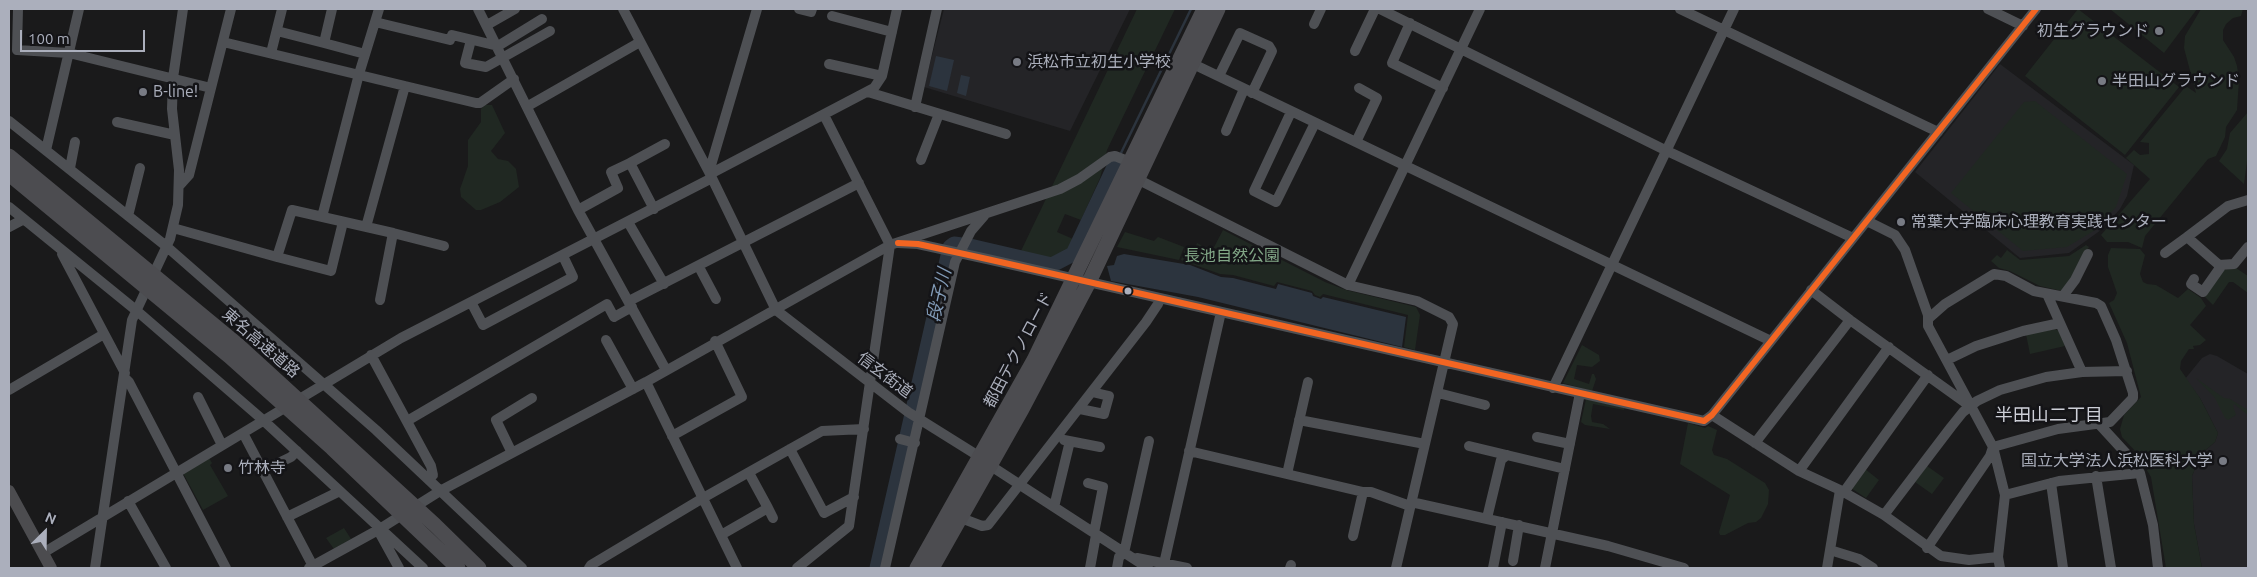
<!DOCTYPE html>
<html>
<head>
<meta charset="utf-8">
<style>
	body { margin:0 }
	#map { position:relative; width:2257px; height:577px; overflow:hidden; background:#1a1a1b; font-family:Ubuntu,sans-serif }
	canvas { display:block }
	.frame { position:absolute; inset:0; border:10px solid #abafbc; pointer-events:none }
	.north { position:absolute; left:20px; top:507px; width:50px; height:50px; -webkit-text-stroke:4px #141417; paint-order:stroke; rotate:23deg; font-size:14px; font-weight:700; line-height:20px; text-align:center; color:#abafbc }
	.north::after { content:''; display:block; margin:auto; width:18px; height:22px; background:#abafbc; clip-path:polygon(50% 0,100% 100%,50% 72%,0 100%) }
	.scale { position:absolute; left:20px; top:30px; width:125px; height:22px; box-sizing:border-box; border:2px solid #abafbc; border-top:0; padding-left:6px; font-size:15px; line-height:18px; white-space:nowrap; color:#abafbc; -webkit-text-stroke:4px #141417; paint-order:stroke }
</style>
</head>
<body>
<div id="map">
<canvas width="2257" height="577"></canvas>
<div class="frame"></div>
<div class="north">N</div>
<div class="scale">100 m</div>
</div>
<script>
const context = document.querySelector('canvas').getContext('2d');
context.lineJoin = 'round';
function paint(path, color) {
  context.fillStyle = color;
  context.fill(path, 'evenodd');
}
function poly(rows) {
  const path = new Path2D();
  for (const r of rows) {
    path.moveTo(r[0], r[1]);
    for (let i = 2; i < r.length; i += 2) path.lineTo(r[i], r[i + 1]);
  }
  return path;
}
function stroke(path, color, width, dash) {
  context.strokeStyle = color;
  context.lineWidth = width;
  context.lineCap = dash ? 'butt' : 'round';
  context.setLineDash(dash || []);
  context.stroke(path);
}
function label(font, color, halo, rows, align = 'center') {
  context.font = font + ' Ubuntu,"Noto Sans JP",sans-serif';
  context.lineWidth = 5;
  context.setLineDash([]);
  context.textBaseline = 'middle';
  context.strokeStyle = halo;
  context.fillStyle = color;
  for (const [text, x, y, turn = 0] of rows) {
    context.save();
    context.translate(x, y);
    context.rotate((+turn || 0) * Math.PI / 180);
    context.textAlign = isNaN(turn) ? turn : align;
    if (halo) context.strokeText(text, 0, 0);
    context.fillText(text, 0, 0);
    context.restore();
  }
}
paint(poly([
	[944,9,1130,9,1070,131,924,87],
	[2000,64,2134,165,2127,196,2120,209,2101,230,2069,253,2020,258,1915,172],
	[2210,354,2217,356,2248,374,2248,568,2202,568,2194,524,2192,476,2201,454,2215,442,2218,433,2200,398,2185,379,2202,358]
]), '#242427');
paint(poly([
	[1137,9,1175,9,1107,150,1100,178,1081,220,1065,214,1057,232,1073,239,1068,251,1052,261,1020,253],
	[2078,9,2179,87,2125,155,2025,76],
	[2110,9,2197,9,2164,53],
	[2201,9,2243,9,2241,16,2233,18,2226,24,2223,30,2223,40,2234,57,2237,66,2239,80,2237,110,2226,127,2225,137,2216,156,2208,159,2145,236,2142,248,2128,242,2107,242,2101,235,2150,179,2126,158,2134,150,2140,155,2149,154,2149,143,2140,142,2186,86,2196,93,2184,48,2185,36],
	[2035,101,2127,174,2116,207,2097,229,2067,247,2023,251,1951,193,2024,102],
	[485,105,492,105,505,133,491,151,498,159,508,161,516,169,519,187,500,202,481,210,476,210,461,197,460,189,468,166,468,140,481,122,481,109],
	[2248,112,2248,154,2244,184,2219,161,2227,149,2230,133],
	[1223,230,1325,282,1346,290,1416,307,1420,315,1415,350,1404,347,1408,315,1323,294,1320,297,1315,295,1312,291,1277,282,1274,286,1233,275,1220,274,1181,260,1186,247,1195,249,1197,243,1212,251],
	[1125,232,1154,241,1158,237,1184,247,1179,260,1117,247],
	[2086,245,2089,247,2074,274,2062,291,2040,286,2010,271,1999,268,1991,261,1997,255,2001,258,2007,250,2020,260,2069,256],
	[2111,248,2140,249,2145,255,2140,274,2143,282,2147,284,2156,285,2178,298,2188,289,2201,298,2206,306,2190,325,2206,340,2200,345,2193,346,2194,349,2189,349,2181,361,2180,369,2200,398,2218,433,2215,442,2201,454,2192,476,2194,524,2202,568,2166,568,2151,477,2136,452,2122,437,2120,429,2124,415,2141,397,2127,343,2109,303,2114,300,2117,293,2108,267,2108,255],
	[2236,268,2248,276,2248,293,2233,282,2229,282,2213,305,2204,296,2223,270],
	[2055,329,2059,331,2065,346,2030,354,2026,334],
	[1582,345,1599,355,1600,361,1592,367,1577,365,1574,379,1589,384,1592,374,1594,374,1596,379,1592,391,1563,383],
	[2196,378,2224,398,2230,399,2248,410,2248,415,2234,404,2233,406,2236,415,2228,420,2225,418,2215,398],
	[1586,399,1624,408,1624,410,1593,404,1591,416,1592,422,1603,424,1610,429,1585,425,1581,422],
	[1688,423,1705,428,1708,426,1717,430,1712,450,1714,455,1727,459,1765,483,1769,490,1768,504,1761,518,1756,522,1748,523,1725,535,1720,535,1719,532,1730,495,1680,464],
	[209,458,212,463,210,465,228,496,203,510,183,473],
	[1927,466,1944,478,1932,494,1915,482],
	[1865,469,1879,480,1866,498,1851,488],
	[344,528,351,539,334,549,326,538]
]), '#202822');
paint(poly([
	[936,56,954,60,947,91,929,86],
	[961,75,970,77,966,96,957,93],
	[1124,254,1190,265,1221,277,1233,278,1276,289,1278,284,1312,293,1313,296,1321,299,1323,297,1406,317,1402,347,1198,297,1111,281,1107,266,1114,265,1117,256]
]), '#2c343e');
stroke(poly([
	[1121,153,1191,9]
]), '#2c343e', 2.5);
stroke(poly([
	[877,568,950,247,954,244,970,246,1052,265,1073,254,1116,163]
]), '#2c343e', 15);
stroke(poly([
	[18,9,17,50,69,53,211,88],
	[332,9,324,43,365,54],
	[478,9,578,210,666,370],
	[623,9,709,172,776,310,908,412,980,457],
	[799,9,811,12,812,9],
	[1380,9,1665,150,1853,238],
	[1680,9,1938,132],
	[1988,9,2023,26],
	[832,16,892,32],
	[375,22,450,40,452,35,498,46,542,19],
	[1410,23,1392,63,1443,88],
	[1314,24,1321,9],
	[487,25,515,9],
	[277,31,324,43],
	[471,40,465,63,486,67,550,31],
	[223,42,405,86,366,227],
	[1355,51,1375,9],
	[271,53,282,9],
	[1191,63,1771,341],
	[829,64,882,76],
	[1219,76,1240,33,1269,46,1272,51,1252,93],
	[405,86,476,103,480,103,514,79],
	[868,92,1006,134],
	[528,106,640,42],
	[915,107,937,9],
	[1291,112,1254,191,1276,202,1315,123],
	[9,121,166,246,376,430,522,568],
	[117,122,175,135],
	[1226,131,1244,89],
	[1356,142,1377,98,1359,88],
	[46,150,79,9],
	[921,160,939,114],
	[630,163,665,144],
	[70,168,75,142],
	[709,172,757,9],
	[710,174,874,88,882,76,897,9],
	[1137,179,1348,285],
	[180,185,189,175,231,9],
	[2248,200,2228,206,2187,237,2219,265,2234,264,2248,247],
	[9,207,137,311,263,420,423,568],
	[578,210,618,188,611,172,630,163,654,209],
	[128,216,140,168],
	[322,217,359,74,379,9],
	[1867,221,1895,235,1905,250,1928,315,1928,326,1993,447,2005,495,1998,557,2000,568],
	[628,222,664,284],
	[9,227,24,219],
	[173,228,277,257,292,210,393,233,380,300],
	[393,233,444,246],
	[898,243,918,244,987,259,1704,421,1712,415,2036,9],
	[2165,253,2187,237],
	[62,254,125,373],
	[277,257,331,271,343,222],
	[699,267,716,299],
	[2194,279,2191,284,2203,292,2222,265],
	[2047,294,2082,372],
	[2063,296,2075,280,2088,254],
	[629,301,859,183],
	[471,302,483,325,573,277,563,256],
	[1850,320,1967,404],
	[606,340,633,389],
	[371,355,431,466,433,475,428,479],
	[1947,360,1976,346,2023,331,2060,323],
	[124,377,129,382,226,568],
	[646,382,737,568],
	[1553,388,1734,9],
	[9,390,104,334],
	[1438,393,1485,405],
	[198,397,222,445],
	[1080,409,1104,414,1109,396,1092,392],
	[1712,415,1799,471,1840,490,1827,568],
	[1299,420,1425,444],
	[407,421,607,304,614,317,632,307],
	[2099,424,2133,461,2140,473,2153,525,2158,568],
	[243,433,314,568],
	[672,436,742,397,715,341],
	[1537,437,1570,444],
	[900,439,915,443],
	[1064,440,1100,447],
	[1755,443,1850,320,1811,290],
	[1469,446,1565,469],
	[790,449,824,513,854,497],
	[1189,451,1363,492,1371,492,1410,506],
	[512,453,496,420,532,398],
	[991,466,1148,568],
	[264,470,291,457,297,451],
	[1799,471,1889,347],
	[1287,474,1308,382],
	[2096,476,2111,568],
	[1088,483,1103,487,1094,533],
	[2051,483,2063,568],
	[1840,490,1884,515,1941,556,1969,560,1998,557],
	[1844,492,1928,375],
	[2005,495,2059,481,2140,473],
	[128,501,166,568],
	[1411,502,1608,546,1684,568],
	[1054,507,1070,441],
	[768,508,773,518],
	[1884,515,1951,427,1963,412,1977,401,2000,390,2046,377,2082,372,2127,371],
	[287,517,340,491],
	[961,518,982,526,988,525,1146,322,1158,304,1159,299],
	[1487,518,1501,460,1507,455],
	[378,530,399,568],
	[721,535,768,508,749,473],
	[1353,536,1363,492],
	[1927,548,1990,456,1993,447,2058,429,2110,422,2133,398,2133,393,2116,340,2101,306,2096,303,2034,291,2006,276,1994,274,1945,304,1928,319],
	[1830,550,1859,559,1873,568],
	[43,553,401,338,712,178],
	[1137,558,1187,568],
	[1513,561,1519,525],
	[95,568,132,320,170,239,178,205,179,170,172,109,173,78,183,9],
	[309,568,378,530,440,491,646,382,890,245,1060,189,1079,179,1110,157,1115,156,1130,162],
	[589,568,591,565,703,498,822,431,864,429],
	[797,568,849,526,890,245,824,115],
	[885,568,955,262,971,231,984,216],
	[1090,568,1096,535],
	[1117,568,1119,557,1124,553,1149,441],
	[1163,568,1221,312],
	[1290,568,1291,565],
	[1396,568,1453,324,1449,317,1417,301,1348,285,1480,9],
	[1493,568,1502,522],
	[1545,568,1580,393]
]), '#4e5054', 10);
stroke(poly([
	[9,491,51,568]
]), '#4c4c4f', 12);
stroke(poly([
	[9,156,238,345,435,525,479,568],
	[9,174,229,356,332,448,458,568],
	[917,568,1034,360,1204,9],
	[932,568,1022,409,1089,282,1218,9]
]), '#4c4c50', 15);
stroke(poly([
	[898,243,918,244,987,259,1704,421,1712,415,2036,9]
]), '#f26522', 6);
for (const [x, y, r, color] of [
	[2159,31,5,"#787b84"],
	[1017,62,5,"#787b84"],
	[2102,81,5,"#787b84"],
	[143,92,5,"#787b84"],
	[1901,222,5,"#787b84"],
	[1128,291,4.5,"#abafbc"],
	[2223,461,5,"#787b84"],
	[228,468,5,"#787b84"]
]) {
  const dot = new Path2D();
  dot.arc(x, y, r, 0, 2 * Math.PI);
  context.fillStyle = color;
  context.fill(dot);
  stroke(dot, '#141417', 2);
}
label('16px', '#abafbc', '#141417', [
	["初生グラウンド",2149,31,"right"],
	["浜松市立初生小学校",1027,62],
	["半田山グラウンド",2112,81],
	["B-line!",153,92],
	["常葉大学臨床心理教育実践センター",1911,222],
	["国立大学法人浜松医科大学",2213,461,"right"],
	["竹林寺",238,468]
], 'left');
label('16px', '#82a787', '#141417', [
	["長池自然公園",1232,256]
]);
label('16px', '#abafbc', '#141417', [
	["東名高速道路",261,343,41],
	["都田テクノロード",1018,350,-62],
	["信玄街道",885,375,37]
]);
label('italic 18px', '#829bb7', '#141417', [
	["段子川",939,295,-77]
]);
label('18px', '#cdcfd7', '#141417', [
	["半田山二丁目",2049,415]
]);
</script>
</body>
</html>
